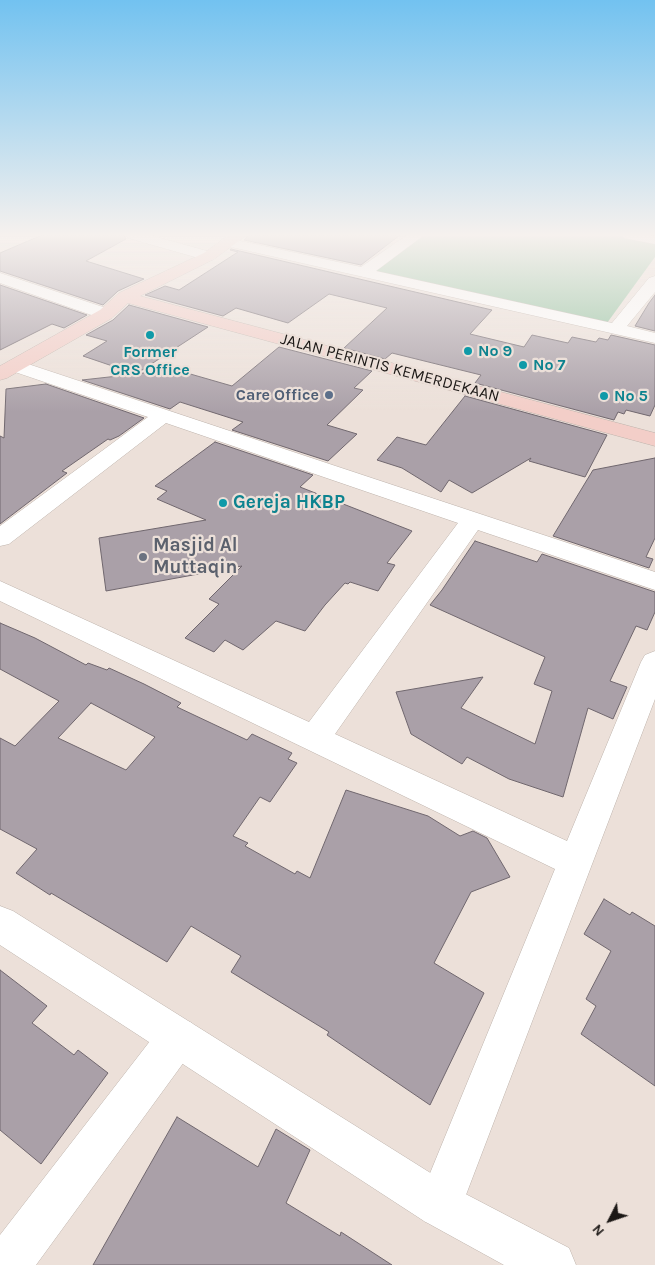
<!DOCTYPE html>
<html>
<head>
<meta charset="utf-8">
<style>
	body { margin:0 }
	#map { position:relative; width:655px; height:1265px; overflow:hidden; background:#ece0d9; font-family:Karla,sans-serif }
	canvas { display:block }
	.north { position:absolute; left:585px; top:1195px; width:50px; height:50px; -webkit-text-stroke:4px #ece0d9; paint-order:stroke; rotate:229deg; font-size:14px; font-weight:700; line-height:20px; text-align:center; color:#1c1816 }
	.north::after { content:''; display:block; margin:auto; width:18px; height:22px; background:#1c1816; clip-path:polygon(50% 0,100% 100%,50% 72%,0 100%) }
</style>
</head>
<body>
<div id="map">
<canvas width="655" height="1265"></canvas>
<div class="north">N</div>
</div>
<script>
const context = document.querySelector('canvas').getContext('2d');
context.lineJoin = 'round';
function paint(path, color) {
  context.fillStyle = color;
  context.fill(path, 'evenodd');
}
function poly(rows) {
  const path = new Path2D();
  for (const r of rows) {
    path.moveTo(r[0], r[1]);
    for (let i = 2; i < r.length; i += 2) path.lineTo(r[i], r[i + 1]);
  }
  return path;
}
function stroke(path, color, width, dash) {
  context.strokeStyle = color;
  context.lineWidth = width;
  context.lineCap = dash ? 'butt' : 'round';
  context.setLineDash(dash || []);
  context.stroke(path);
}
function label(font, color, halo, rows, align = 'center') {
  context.font = font + ' Karla,sans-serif';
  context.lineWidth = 4.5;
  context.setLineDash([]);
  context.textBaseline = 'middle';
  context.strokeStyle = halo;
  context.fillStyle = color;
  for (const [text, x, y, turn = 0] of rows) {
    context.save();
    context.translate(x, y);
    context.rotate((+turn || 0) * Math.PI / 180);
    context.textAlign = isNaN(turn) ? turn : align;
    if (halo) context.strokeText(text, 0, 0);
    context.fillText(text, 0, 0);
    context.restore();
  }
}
paint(poly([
	[413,235,627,235,655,240,655,257,607,323,369,270]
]), '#90c19e');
const building = poly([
	[42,235,124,235,126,239,86,261,144,279,118,291,103,305,0,271,0,253,42,235],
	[249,235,400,235,361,265,244,240,249,235],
	[231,249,492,310,470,334,524,347,532,335,568,343,572,337,596,342,599,338,608,340,611,335,655,345,655,405,650,416,626,410,624,414,618,412,614,420,475,383,481,375,392,353,385,359,344,348,387,308,329,294,288,323,236,308,223,316,145,295,165,286,179,290,238,252,230,250,231,249],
	[0,285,87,315,64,328,52,324,0,350,0,285],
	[655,295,655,331,635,326,649,303,655,295],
	[129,305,208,327,136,374,173,369,232,386,279,347,372,371,354,388,363,390,327,425,357,434,328,461,232,430,243,422,180,402,170,409,82,380,136,374,83,356,107,341,86,335,113,320,129,305],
	[46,384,144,418,119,436,110,440,108,439,62,471,67,473,0,524,0,436,4,438,6,389,46,384],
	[465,396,607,435,585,477,529,461,531,458,472,493,449,480,441,492,402,468,377,460,397,437,426,445,465,396],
	[215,442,313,475,300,487,412,531,387,563,395,565,378,591,350,582,348,584,345,583,325,605,305,631,276,621,243,650,225,640,214,652,185,638,219,604,209,599,242,566,106,591,99,538,206,520,157,499,167,491,155,486,215,442],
	[655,458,655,538,646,557,653,559,649,568,553,536,593,470,655,458],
	[475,541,537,562,542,554,655,592,655,612,647,630,636,626,610,681,627,687,613,719,588,708,563,797,509,779,467,757,462,764,411,734,396,692,483,677,461,708,535,744,552,691,534,684,545,657,430,605,442,590,475,541],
	[0,623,35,638,86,665,88,663,107,670,109,668,144,684,181,703,177,707,247,740,252,734,292,753,288,759,297,763,270,802,260,797,233,836,248,843,245,846,295,874,297,871,310,878,346,790,428,816,460,836,473,831,487,838,510,877,471,892,434,963,484,993,430,1105,327,1035,329,1032,231,972,241,956,191,926,167,962,51,893,50,895,16,873,37,849,0,829,0,738,15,746,59,701,0,669,0,623],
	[91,703,155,737,126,770,58,738,91,703],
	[604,899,630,915,632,912,655,926,655,1086,581,1034,596,1006,586,999,611,951,584,934,604,899],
	[0,970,47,1006,32,1023,74,1055,78,1050,108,1073,41,1164,0,1130,0,970],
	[177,1117,258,1167,276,1129,310,1150,286,1203,340,1236,341,1232,392,1265,93,1265,177,1117]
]);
paint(building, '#aaa0a8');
stroke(building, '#70676e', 1);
const minor = poly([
	[126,235,150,235,214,253,217,256,214,259,209,261,128,238,126,235],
	[407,235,424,235,376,271,612,323,649,278,655,276,655,292,627,326,655,333,655,343,227,246,222,245,220,242,222,239,227,238,361,267,407,235],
	[622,235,655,236,655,244,624,238,622,235],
	[0,273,112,310,115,314,112,318,106,319,100,318,0,283,0,273],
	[16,360,655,572,655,590,478,530,335,734,567,841,641,662,645,655,655,651,655,699,456,1221,440,1228,424,1221,417,1205,555,869,0,601,0,581,309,722,458,523,166,423,9,544,0,546,0,526,148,417,9,370,7,366,9,362,16,360],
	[178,1017,192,1023,198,1037,192,1051,36,1265,0,1265,0,1235,164,1023,178,1017]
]);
const tertiary = poly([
	[0,906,13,911,456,1189,569,1248,576,1265,504,1265,424,1221,0,945,0,906]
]);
const secondary = poly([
	[229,235,247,235,214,259,140,296,655,433,655,446,128,303,112,318,7,378,0,380,0,366,100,310,119,293,204,253,229,235]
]);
stroke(minor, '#beb3ac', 1);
stroke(tertiary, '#beb3ac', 1);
stroke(secondary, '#beb3ac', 1);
paint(minor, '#fff');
paint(tertiary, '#fff');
paint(secondary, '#f3cec8');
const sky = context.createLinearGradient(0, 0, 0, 412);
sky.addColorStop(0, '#72c2f0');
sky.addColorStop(0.57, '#f6f1ee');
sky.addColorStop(1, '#f6f1ee00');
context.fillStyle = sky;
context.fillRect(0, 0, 655, 412);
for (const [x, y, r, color] of [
	[150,335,5,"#0f9aa8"],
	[468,351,5,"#0f9aa8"],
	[523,365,5,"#0f9aa8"],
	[329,395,5,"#5c6f8a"],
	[604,396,5,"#0f9aa8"],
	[223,503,5,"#0f9aa8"],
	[143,557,5,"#6b7280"]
]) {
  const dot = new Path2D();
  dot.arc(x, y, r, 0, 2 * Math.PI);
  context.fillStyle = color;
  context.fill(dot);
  stroke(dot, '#ece0d9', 2);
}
label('bold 16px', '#0d838f', '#ece0d9', [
	["No 9",478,351],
	["Former",150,352,"center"],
	["CRS Office",150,370,"center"],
	["No 7",533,365],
	["No 5",614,396]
], 'left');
label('16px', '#1c1816', '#ece0d9', [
	["JALAN PERINTIS KEMERDEKAAN",390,368,15]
]);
label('bold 16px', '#4e5e75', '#ece0d9', [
	["Care Office",319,395]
], 'right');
label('bold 19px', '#0d838f', '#ece0d9', [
	["Gereja HKBP",233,503]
], 'left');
label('bold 19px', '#5b616d', '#ece0d9', [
	["Masjid Al",153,546],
	["Muttaqin",153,568]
], 'left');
</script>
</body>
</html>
